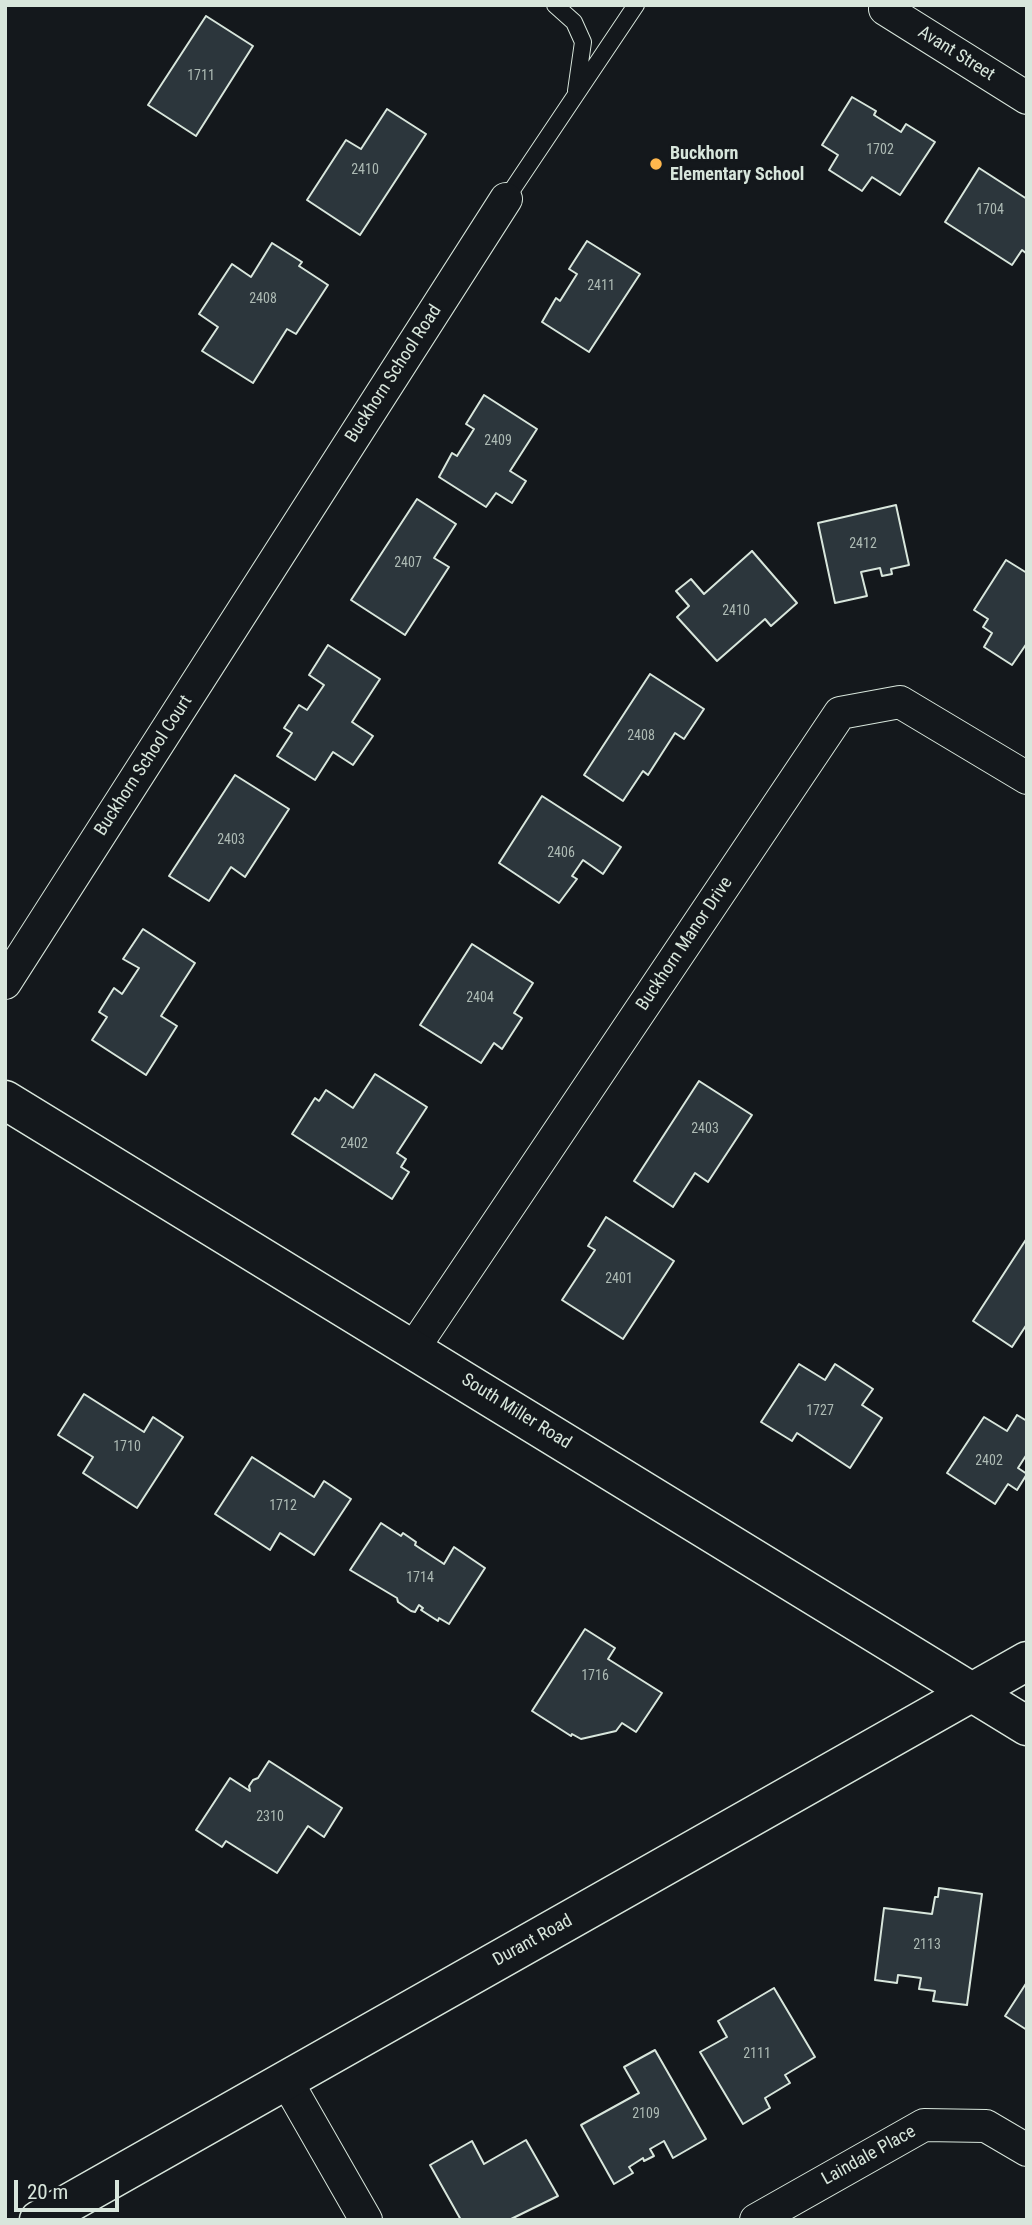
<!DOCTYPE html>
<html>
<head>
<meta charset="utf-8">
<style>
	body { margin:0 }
	#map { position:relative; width:1032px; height:2225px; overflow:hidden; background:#14181c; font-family:"Roboto Condensed",sans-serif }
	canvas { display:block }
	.frame { position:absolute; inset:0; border:7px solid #d8e6dc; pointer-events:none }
	.scale { position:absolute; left:14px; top:2180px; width:105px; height:32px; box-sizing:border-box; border:4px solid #d8e6dc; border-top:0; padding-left:9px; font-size:21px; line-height:24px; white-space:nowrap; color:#d8e6dc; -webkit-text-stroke:5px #14181c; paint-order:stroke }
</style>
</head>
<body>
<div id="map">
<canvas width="1032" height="2225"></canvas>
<div class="frame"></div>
<div class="scale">20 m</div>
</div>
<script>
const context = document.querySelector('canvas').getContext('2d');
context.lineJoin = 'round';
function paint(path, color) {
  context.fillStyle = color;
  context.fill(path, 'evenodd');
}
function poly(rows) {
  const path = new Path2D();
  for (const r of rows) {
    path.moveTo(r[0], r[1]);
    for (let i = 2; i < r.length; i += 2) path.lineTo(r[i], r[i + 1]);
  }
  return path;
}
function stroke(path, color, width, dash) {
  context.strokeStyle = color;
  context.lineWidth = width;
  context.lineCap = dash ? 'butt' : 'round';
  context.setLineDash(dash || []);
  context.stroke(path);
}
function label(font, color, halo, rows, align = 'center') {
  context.font = font + ' "Roboto Condensed",sans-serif';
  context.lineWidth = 5;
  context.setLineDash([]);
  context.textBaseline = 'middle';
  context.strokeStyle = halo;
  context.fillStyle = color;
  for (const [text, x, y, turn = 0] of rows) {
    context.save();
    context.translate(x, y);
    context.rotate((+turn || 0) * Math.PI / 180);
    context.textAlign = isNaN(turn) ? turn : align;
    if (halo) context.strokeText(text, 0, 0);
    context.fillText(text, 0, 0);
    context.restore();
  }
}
const building = poly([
	[206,16,253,46,196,136,148,105,206,16],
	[852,97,876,111,874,115,901,132,906,124,935,142,900,195,872,177,862,191,829,170,838,155,822,145,852,97],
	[387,109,426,134,360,235,307,200,346,140,361,149,387,109],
	[979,168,1027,199,1027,254,1022,250,1012,265,945,222,979,168],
	[587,241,640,274,589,352,542,322,556,298,560,301,577,274,569,269,587,241],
	[272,243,302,262,299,266,328,285,296,334,287,329,253,383,202,351,218,327,199,314,232,264,251,277,272,243],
	[484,395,537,429,510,471,526,481,512,503,496,493,486,507,439,477,452,453,457,456,474,429,466,424,484,395],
	[417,499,456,524,434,558,449,567,405,635,351,600,417,499],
	[896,505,909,565,891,569,892,574,882,576,880,568,861,572,867,596,835,603,818,523,896,505],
	[752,551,797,603,771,626,765,619,717,661,677,617,689,606,676,591,691,579,704,594,752,551],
	[1006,560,1027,573,1027,643,1012,665,984,647,992,633,983,627,988,619,974,610,1006,560],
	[328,645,380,679,352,722,373,736,353,765,333,752,315,780,277,756,292,733,284,728,299,705,307,710,324,685,309,675,328,645],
	[650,674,704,709,684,739,675,733,648,775,643,771,623,801,584,775,650,674],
	[235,775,289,809,245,877,231,867,209,901,169,876,235,775],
	[542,796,621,847,603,874,583,860,572,876,577,879,559,903,499,863,542,796],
	[143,929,195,963,161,1016,177,1026,146,1075,92,1040,107,1017,99,1012,114,988,122,994,139,968,123,959,143,929],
	[472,944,533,983,514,1013,522,1018,502,1049,494,1043,481,1063,420,1025,472,944],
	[375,1074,427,1107,397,1153,406,1159,401,1167,409,1172,392,1199,292,1134,315,1098,319,1101,326,1090,353,1108,375,1074],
	[699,1081,752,1115,708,1182,695,1173,673,1207,634,1181,699,1081],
	[606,1217,674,1261,623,1339,562,1300,595,1250,588,1246,606,1217],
	[1027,1238,1027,1324,1012,1347,973,1321,1027,1238],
	[799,1364,825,1380,835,1364,873,1389,862,1405,882,1418,850,1468,797,1433,792,1441,761,1422,799,1364],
	[84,1394,144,1432,153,1417,183,1437,137,1508,83,1473,93,1457,58,1435,84,1394],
	[1017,1415,1027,1421,1027,1454,1018,1468,1027,1474,1017,1490,1008,1484,995,1504,947,1473,984,1417,1007,1431,1017,1415],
	[252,1457,314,1497,324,1481,351,1499,314,1555,280,1533,270,1550,215,1514,252,1457],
	[381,1523,401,1536,403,1533,416,1542,415,1545,444,1564,454,1547,485,1568,449,1624,439,1618,438,1621,421,1610,423,1608,419,1605,415,1612,411,1611,398,1602,397,1598,350,1570,381,1523],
	[585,1629,615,1648,608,1659,662,1693,636,1732,622,1723,616,1731,581,1739,572,1734,571,1736,532,1711,585,1629],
	[269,1761,342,1808,324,1837,308,1826,277,1873,226,1841,222,1847,196,1830,230,1778,250,1791,249,1786,253,1780,258,1778,269,1761],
	[939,1888,982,1894,967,2005,933,2001,935,1991,919,1989,921,1978,898,1975,897,1983,875,1980,884,1908,932,1914,935,1897,938,1897,939,1888],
	[1027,1982,1027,2030,1005,2016,1027,1982],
	[774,1988,815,2057,785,2075,790,2083,765,2098,770,2108,743,2124,700,2052,727,2037,718,2021,774,1988],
	[655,2050,706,2139,673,2158,664,2141,650,2149,654,2156,644,2161,643,2158,629,2167,633,2173,614,2184,581,2125,639,2093,624,2067,655,2050],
	[526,2140,558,2196,509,2220,461,2220,430,2165,472,2141,484,2164,526,2140]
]);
paint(building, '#2c363c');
stroke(building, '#d8e6dc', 2);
const service = poly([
	[555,5,574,22,583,42,576,91],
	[506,199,636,5]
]);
const minor = poly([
	[885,9,1027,98],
	[5,983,506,199],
	[413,1349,840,713,900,702,1027,778],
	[286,2080,366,2220],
	[756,2220,924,2125,986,2126,1027,2150]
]);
const tertiary = poly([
	[5,1100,1027,1726],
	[39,2220,1027,1661]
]);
stroke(service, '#d8e6dc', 18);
stroke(minor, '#d8e6dc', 34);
stroke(tertiary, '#d8e6dc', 41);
stroke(service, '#14181c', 16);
stroke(minor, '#14181c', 32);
stroke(tertiary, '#14181c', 38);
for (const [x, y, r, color] of [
	[656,164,7,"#ffb74d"]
]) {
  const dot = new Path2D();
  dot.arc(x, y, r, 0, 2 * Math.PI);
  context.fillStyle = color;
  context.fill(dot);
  stroke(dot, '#14181c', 2.5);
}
label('14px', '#adbab4', null, [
	["1711",201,76],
	["1702",880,150],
	["2410",365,170],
	["1704",990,210],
	["2411",601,286],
	["2408",263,299],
	["2409",498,441],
	["2412",863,544],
	["2407",408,563],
	["2410",736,611],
	["2408",641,736],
	["2403",231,840],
	["2406",561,853],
	["2404",480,998],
	["2403",705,1129],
	["2402",354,1144],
	["2401",619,1279],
	["1727",820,1411],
	["1710",127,1447],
	["2402",989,1461],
	["1712",283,1506],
	["1714",420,1578],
	["1716",595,1676],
	["2310",270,1817],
	["2113",927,1945],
	["2111",757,2054],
	["2109",646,2114]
]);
label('18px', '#d8e6dc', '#14181c', [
	["Avant Street",956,54,32],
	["Buckhorn School Road",394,374,-57],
	["Buckhorn School Court",144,766,-57],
	["Buckhorn Manor Drive",685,944,-56],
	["South Miller Road",516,1412,32],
	["Durant Road",533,1941,-29],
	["Laindale Place",869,2156,-29]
]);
label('bold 18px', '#d8e6dc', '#14181c', [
	["Buckhorn",670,154],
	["Elementary School",670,175]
], 'left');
</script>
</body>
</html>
